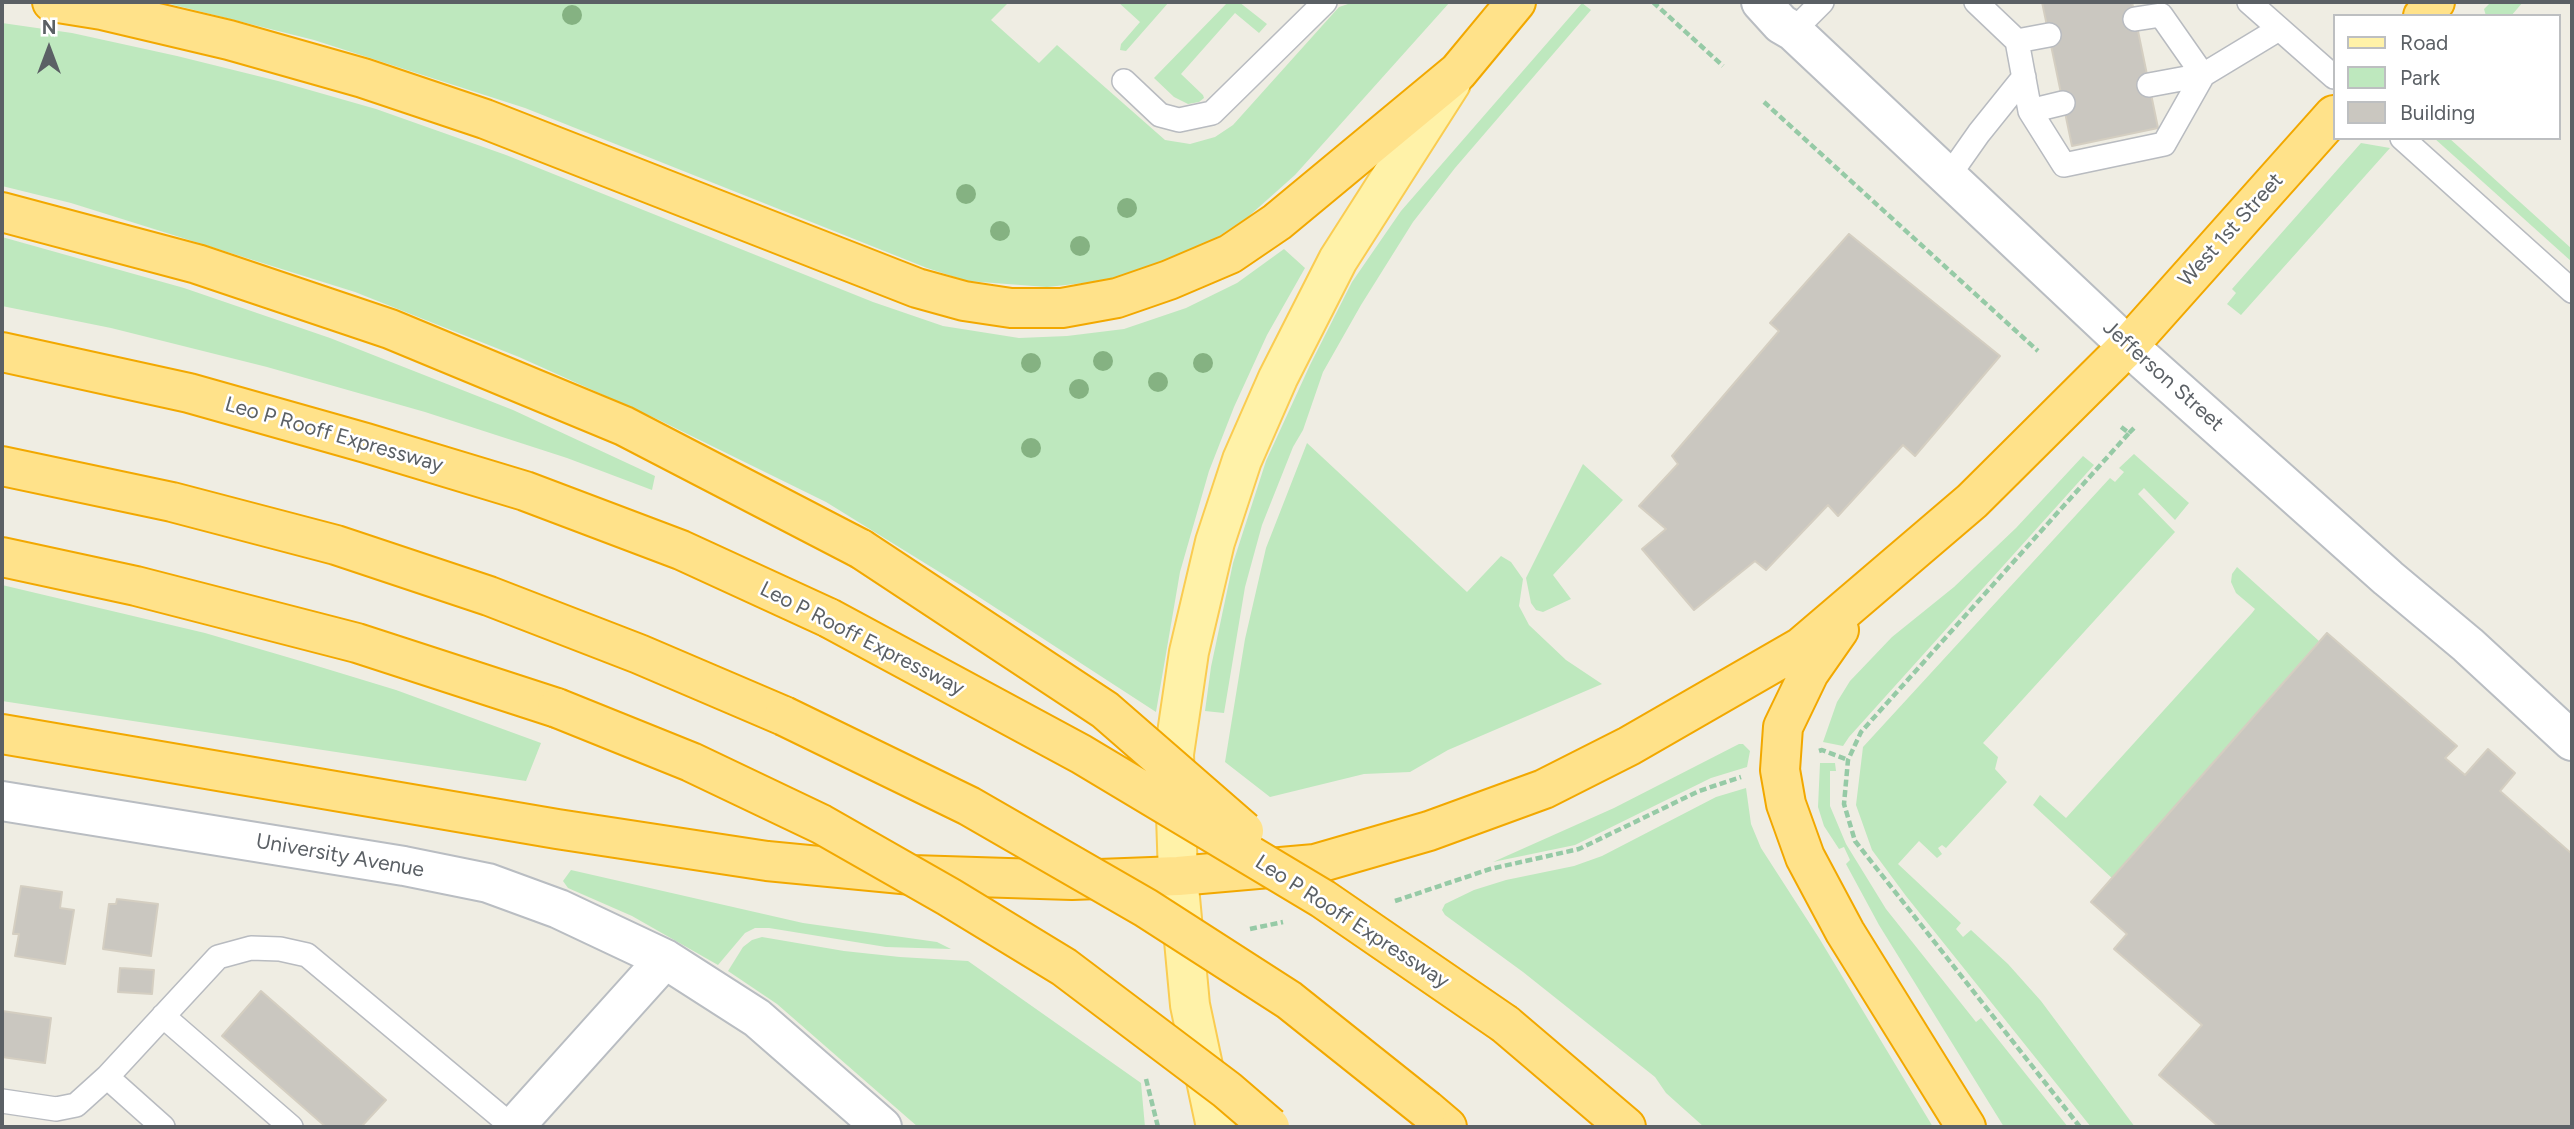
<!DOCTYPE html>
<html>
<head>
<meta charset="utf-8">
<style>
	body { margin:0 }
	#map { position:relative; width:2574px; height:1129px; overflow:hidden; background:#efede3; font-family:Figtree,sans-serif }
	canvas { display:block }
	.frame { position:absolute; inset:0; border:4px solid #5b6065; pointer-events:none }
	.legend { position:absolute; left:2333px; top:14px; width:228px; height:126px; box-sizing:border-box; background:#fff; border:2px solid #bdbfc1; margin:0; padding:9px 12px; list-style:none; font-size:21px; color:#5b6065 }
	.legend li { display:flex; align-items:center; gap:14px; height:35px }
	.legend b { width:35px; border:2px solid #bdbfc1 }
	.north { position:absolute; left:14px; top:14px; width:70px; height:70px; -webkit-text-stroke:5px #fff; paint-order:stroke; rotate:0deg; font-size:19px; font-weight:700; line-height:28px; text-align:center; color:#5b6065 }
	.north::after { content:''; display:block; margin:auto; width:24px; height:32px; background:#5b6065; clip-path:polygon(50% 0,100% 100%,50% 72%,0 100%) }
</style>
</head>
<body>
<div id="map">
<canvas width="2574" height="1129"></canvas>
<div class="frame"></div>
<ul class="legend">
<li><b style="height:9px;background:#fff2a8"></b>Road</li>
<li><b style="height:19px;background:#bee8be"></b>Park</li>
<li><b style="height:19px;background:#cac7c0"></b>Building</li>
</ul>
<div class="north">N</div>
</div>
<script>
const context = document.querySelector('canvas').getContext('2d');
context.lineJoin = 'round';
function paint(path, color) {
  context.fillStyle = color;
  context.fill(path, 'evenodd');
}
function poly(rows) {
  const path = new Path2D();
  for (const r of rows) {
    path.moveTo(r[0], r[1]);
    for (let i = 2; i < r.length; i += 2) path.lineTo(r[i], r[i + 1]);
  }
  return path;
}
function stroke(path, color, width, dash) {
  context.strokeStyle = color;
  context.lineWidth = width;
  context.lineCap = dash ? 'butt' : 'round';
  context.setLineDash(dash || []);
  context.stroke(path);
}
function label(font, color, halo, rows, align = 'center') {
  context.font = font + ' Figtree,sans-serif';
  context.lineWidth = 5;
  context.setLineDash([]);
  context.textBaseline = 'middle';
  context.strokeStyle = halo;
  context.fillStyle = color;
  for (const [text, x, y, turn = 0] of rows) {
    context.save();
    context.translate(x, y);
    context.rotate((+turn || 0) * Math.PI / 180);
    context.textAlign = isNaN(turn) ? turn : align;
    if (halo) context.strokeText(text, 0, 0);
    context.fillText(text, 0, 0);
    context.restore();
  }
}
paint(poly([
	[162,2,1009,2,991,20,1039,63,1057,45,1165,140,1190,144,1215,137,1233,125,1339,7,1354,2,1450,2,1295,175,1249,216,1206,245,1157,265,1103,281,1047,287,967,281,927,268,525,108,314,40],
	[1118,2,1169,2,1126,51,1120,50,1121,44,1140,22],
	[1228,2,1239,2,1267,24,1259,33,1235,13,1181,74,1203,95,1204,98,1199,102,1188,104,1174,97,1154,78],
	[2491,2,2523,2,2511,16,2486,16,2484,9],
	[1582,3,1591,10,1455,168,1413,222,1361,305,1323,372,1303,430,1293,447,1262,525,1245,587,1224,713,1205,711,1211,667,1233,563,1266,461,1310,365,1352,282,1401,211],
	[2,23,72,33,177,56,278,81,376,109,506,155,873,302,943,326,1019,338,1067,336,1124,329,1186,308,1237,283,1284,249,1305,268,1267,335,1234,407,1209,471,1180,572,1156,712,962,586,826,502,659,420,519,357,355,292,71,203,2,186],
	[2434,138,2449,138,2572,249,2572,262],
	[2361,143,2390,148,2241,315,2227,304,2236,293,2232,289],
	[2,237,184,288,330,338,513,410,655,476,652,490,567,458,425,412,267,367,111,328,2,306],
	[1307,443,1467,592,1501,556,1511,562,1523,579,1519,606,1529,625,1566,660,1602,684,1448,750,1410,772,1364,774,1270,797,1225,762,1245,639,1266,548],
	[2134,454,2189,503,2175,520,2144,488,2138,494,2175,532,1983,743,1998,757,1995,769,2007,782,1946,848,1942,845,1938,848,1942,854,1937,858,1919,841,1898,864,1961,923,1956,929,1963,937,1971,930,2008,964,2041,1001,2135,1127,2091,1127,1906,896,1872,850,1856,805,1863,747,2110,478,2115,482,2124,472,2119,468],
	[2083,456,2094,465,1849,737,1843,746,1823,742,1837,702,1850,681,1892,637,1954,587,2016,528],
	[1583,464,1623,500,1553,575,1571,599,1543,612,1536,610,1531,603,1526,578],
	[2237,567,2319,641,2113,879,2033,805,2040,795,2066,818,2252,613,2255,609,2236,593,2231,582,2232,574],
	[2,585,205,633,304,662,396,690,541,743,526,781,2,701],
	[1739,744,1743,744,1750,751,1747,767,1711,778,1575,845,1493,862,1614,808],
	[1820,763,1835,763,1836,771,1830,771,1830,806,1846,844,1886,909,1976,1022,1981,1018,2068,1127,2004,1127,1879,925,1846,864,1850,860,1844,847,1839,849,1824,826,1818,807],
	[1746,788,1751,824,1761,848,1819,938,1933,1127,1704,1127,1666,1093,1655,1077,1523,972,1445,915,1442,910,1445,904,1474,890,1506,880,1574,866,1602,856,1716,797],
	[571,870,803,923,937,942,951,949,886,947,769,928,755,928,745,933,718,965,632,916,568,888,563,881],
	[762,937,844,951,900,957,968,961,1141,1083,1145,1127,918,1127,777,1004,728,971,743,947,752,940]
]), '#bee8be');
const building = poly([
	[2042,2,2132,2,2158,128,2072,146,2042,2],
	[1849,234,2000,356,1915,456,1903,445,1838,516,1828,505,1766,570,1755,561,1694,610,1642,549,1666,529,1639,506,1678,464,1672,456,1779,331,1770,323,1849,234],
	[2327,633,2457,746,2445,758,2465,775,2488,749,2515,773,2500,791,2572,854,2572,1127,2219,1127,2159,1075,2202,1025,2114,949,2127,934,2091,902,2327,633],
	[21,886,62,892,60,908,74,910,65,964,15,956,19,934,13,934,21,886],
	[117,899,158,904,151,956,103,949,109,904,116,904,117,899],
	[120,968,154,970,152,994,118,992,120,968],
	[261,991,386,1100,361,1127,326,1127,222,1036,261,991],
	[2,1011,51,1018,45,1063,2,1057,2,1011]
]);
paint(building, '#cac7c0');
stroke(building, '#d4cec1', 2);
const lane = poly([
	[1976,2,2017,41,2030,111,2063,103],
	[2249,2,2334,77],
	[2135,19,2161,15,2203,75,2149,85],
	[1793,31,1822,2],
	[2017,41,2049,35],
	[1124,81,1160,115,1179,120,1212,113,1325,2],
	[2030,111,2064,165,2164,144,2203,75,2279,29],
	[2402,138,2572,291],
	[1948,177,1979,133,2024,77],
	[163,1016,291,1127],
	[107,1077,163,1127],
	[2,1101,56,1109,76,1105,107,1077,218,957,251,948,280,949,307,955,513,1127]
]);
const secondary = poly([
	[1761,2,1781,24,1793,31,2128,346,2388,578,2468,645,2572,741],
	[2,801,404,866,488,883,559,909,665,959,757,1018,882,1127],
	[514,1127,665,959]
]);
const primary = poly([
	[1216,1127,1190,1005,1178,876,1174,754,1189,652,1215,542,1242,460,1278,378,1338,260,1451,83]
]);
const highway = poly([
	[52,2,102,10,229,40,363,78,485,119,917,288,964,301,1011,308,1062,308,1117,298,1169,280,1230,254,1277,222,1458,72,1516,2],
	[2423,16,2435,2],
	[2,212,197,264,390,329,624,426,861,549],
	[2,352,189,393,366,443,525,491,681,550,829,618],
	[2,466,172,502,336,545,489,596,639,654,784,716],
	[2,557,136,586,357,643,557,708],
	[1839,630,1809,673,1783,727,1780,770,1786,804,1805,857,1845,932,1966,1127],
	[2,734,557,829,767,861,912,875,1072,880,1178,876,1315,864,1429,831,1544,789,1629,746,1801,647,1972,501,2128,346,2334,115],
	[1505,1024,1626,1127],
	[1427,1110,1447,1127]
]);
stroke(lane, '#b8bbc0', 26);
stroke(secondary, '#b9bdc2', 42);
stroke(primary, '#facc51', 42);
stroke(highway, '#f2a800', 42);
stroke(poly([
	[1653,2,1723,66],
	[1764,102,2038,351],
	[2129,433,2136,426],
	[1819,751,1822,750,1848,760],
	[1395,901,1490,869,1579,849,1699,791,1741,777],
	[1250,929,1283,922],
	[1146,1079,1158,1127],
	[2080,1127,1855,841,1844,804,1848,760,1861,732,2129,433,2120,426]
]), '#96caa6', 4.5, [7, 3.5]);
stroke(lane, '#fff', 23);
stroke(secondary, '#fff', 38);
stroke(primary, '#fff2a8', 38);
stroke(highway, '#ffe28a', 38);
const highwayBridge = poly([
	[861,549,1105,710,1244,831],
	[829,618,1081,754,1323,899,1505,1024],
	[557,708,691,762,821,824,949,897,1064,967,1227,1090,1270,1127],
	[784,716,969,806,1146,908,1289,1000,1427,1110]
]);
stroke(highwayBridge, '#f2a800', 42, []);
stroke(highwayBridge, '#ffe28a', 38);
context.fillStyle = '#85b282';
for (const [x, y] of [
	[572,15],
	[966,194],
	[1127,208],
	[1000,231],
	[1080,246],
	[1103,361],
	[1031,363],
	[1203,363],
	[1158,382],
	[1079,389],
	[1031,448]
]) {
  context.beginPath();
  context.arc(x, y, 10, 0, 2 * Math.PI);
  context.fill();
}
label('21px', '#5b6065', '#fff', [
	["West 1st Street",2231,230,-48],
	["Jefferson Street",2163,376,42],
	["Leo P Rooff Expressway",334,435,16],
	["Leo P Rooff Expressway",862,639,27],
	["University Avenue",340,856,10],
	["Leo P Rooff Expressway",1352,922,33]
]);
</script>
</body>
</html>
